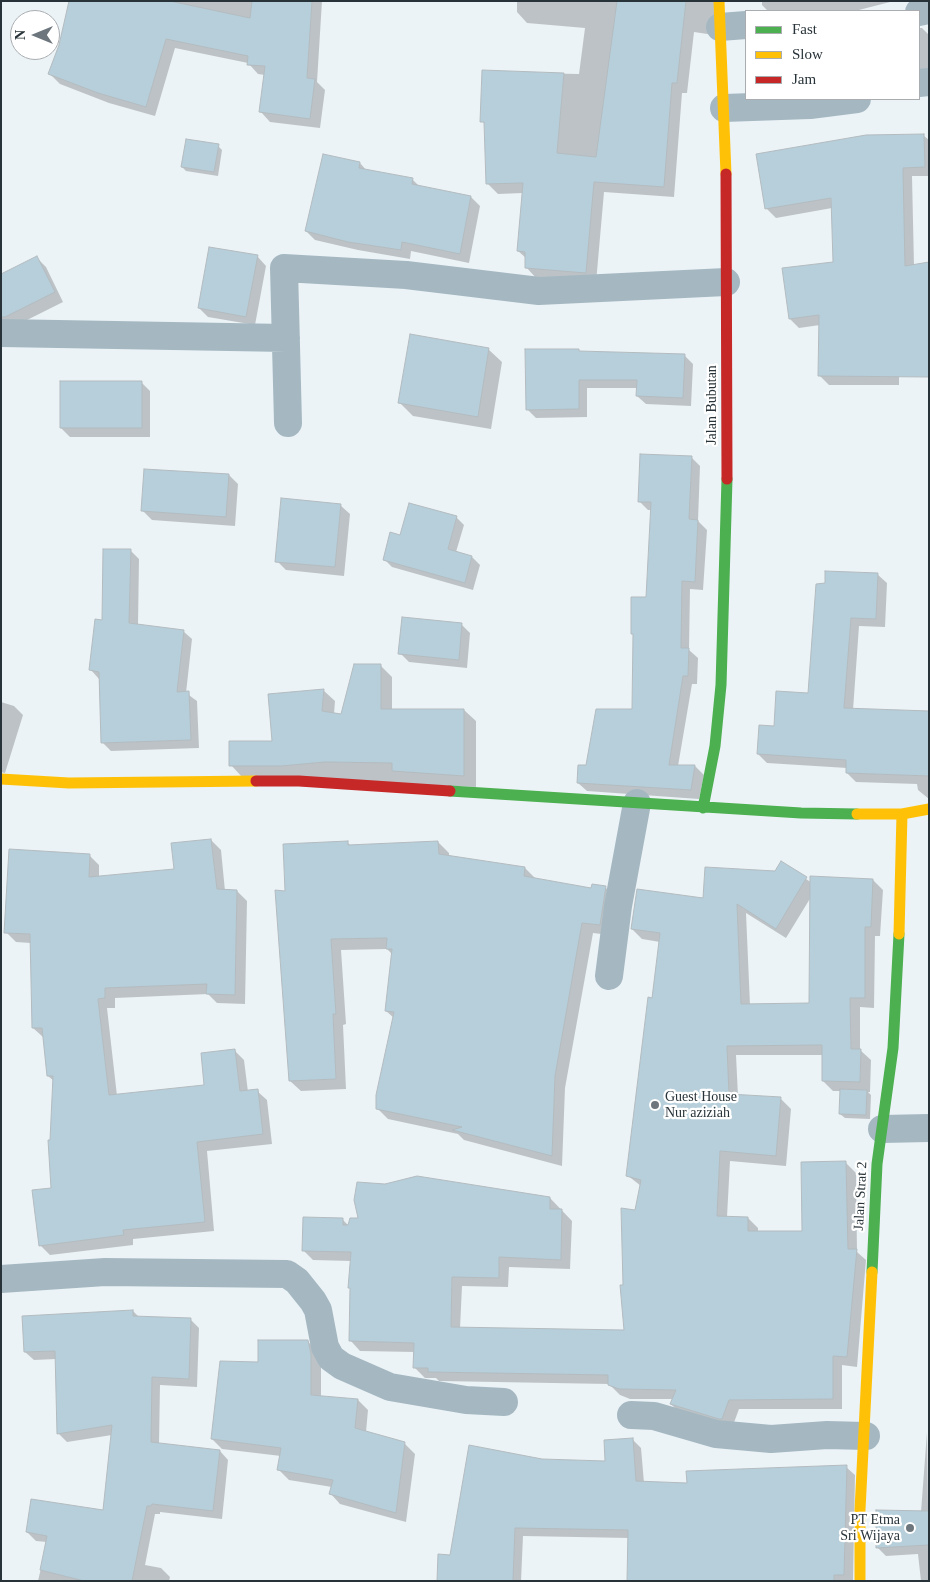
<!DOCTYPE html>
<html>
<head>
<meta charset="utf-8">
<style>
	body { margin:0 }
	#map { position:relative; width:930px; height:1582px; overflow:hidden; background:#ecf3f7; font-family:Georgia,serif }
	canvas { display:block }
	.frame { position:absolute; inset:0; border:2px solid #283339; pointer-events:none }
	.legend { position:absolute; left:745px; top:10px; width:175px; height:90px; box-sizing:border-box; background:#fff; border:1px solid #a9adb0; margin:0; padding:6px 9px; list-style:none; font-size:15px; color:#283339 }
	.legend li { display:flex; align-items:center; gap:10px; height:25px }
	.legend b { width:25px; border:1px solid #a9adb0 }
	.north { position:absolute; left:10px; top:10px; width:50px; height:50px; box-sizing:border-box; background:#fff; border:1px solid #a9adb0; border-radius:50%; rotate:270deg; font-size:14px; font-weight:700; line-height:20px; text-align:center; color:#283339 }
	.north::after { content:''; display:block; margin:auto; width:18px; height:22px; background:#6d767c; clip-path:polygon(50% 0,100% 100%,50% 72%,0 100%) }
</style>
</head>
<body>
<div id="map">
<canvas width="930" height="1582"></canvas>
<div class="frame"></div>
<ul class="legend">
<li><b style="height:6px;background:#4caf50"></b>Fast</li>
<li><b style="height:6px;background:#ffc107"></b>Slow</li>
<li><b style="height:6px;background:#c62828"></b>Jam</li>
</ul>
<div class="north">N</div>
</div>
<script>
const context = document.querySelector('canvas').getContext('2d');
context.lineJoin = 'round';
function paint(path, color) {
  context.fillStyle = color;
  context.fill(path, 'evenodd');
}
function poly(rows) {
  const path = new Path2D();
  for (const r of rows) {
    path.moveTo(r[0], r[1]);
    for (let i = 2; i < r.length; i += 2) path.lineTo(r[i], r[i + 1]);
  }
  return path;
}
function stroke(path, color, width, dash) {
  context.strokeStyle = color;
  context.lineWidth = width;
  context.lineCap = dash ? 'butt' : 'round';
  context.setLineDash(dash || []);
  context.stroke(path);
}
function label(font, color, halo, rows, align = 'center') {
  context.font = font + ' Georgia,serif';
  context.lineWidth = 4.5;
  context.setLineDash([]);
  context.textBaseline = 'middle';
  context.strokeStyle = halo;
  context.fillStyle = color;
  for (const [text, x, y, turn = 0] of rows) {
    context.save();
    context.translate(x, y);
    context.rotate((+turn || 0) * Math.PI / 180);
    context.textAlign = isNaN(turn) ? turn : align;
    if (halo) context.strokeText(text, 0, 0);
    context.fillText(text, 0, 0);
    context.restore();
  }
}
paint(poly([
	[71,1,322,1,317,82,325,90,320,128,270,122,261,112,265,75,258,74,248,63,175,48,155,116,109,103,60,84,50,74,60,45],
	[517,1,719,1,714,35,694,32,687,93,682,93,674,197,604,192,596,283,536,278,526,267,526,258,518,251,523,193,498,194,488,184,486,125,482,121,483,72,579,74,585,28,527,23,517,12],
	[762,1,894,1,855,11,768,11,762,5],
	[919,28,922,28,929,35,929,76,919,78],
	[924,136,929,140,929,176,912,176,914,266,899,335,899,385,829,385,819,375,820,325,799,328,790,319,835,263,832,208,776,218,766,208],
	[218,146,222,150,218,176,186,171,182,167],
	[360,163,367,171,412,179,420,187,471,197,480,206,469,263,411,251,410,259,358,250,315,240,306,231],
	[257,256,266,266,255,325,208,317,199,308],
	[37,258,46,267,63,302,15,326,1,330,1,276],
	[488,349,502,362,491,429,413,416,400,403],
	[527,351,684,355,693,364,691,406,646,404,637,396,638,388,587,388,587,417,536,418,527,409],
	[141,382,150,391,150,437,70,437,61,428],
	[692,458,700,466,698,521,707,530,703,590,690,589,689,650,698,658,697,684,692,684,678,766,695,766,704,775,699,799,587,791,578,783,587,766,633,710,634,636,632,633,647,598,652,510,648,510,639,501],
	[229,475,238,484,235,526,152,520,143,511],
	[340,505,350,514,344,576,286,570,277,561],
	[456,517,464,525,456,552,472,557,480,565,473,590,392,567,384,559,401,537],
	[130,550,139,559,138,625,183,631,192,639,186,693,197,701,199,748,111,751,102,742,99,679,91,670,103,622],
	[877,574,887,583,885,627,859,626,853,710,929,712,929,799,918,790,917,784,856,782,847,773,847,768,767,763,758,754,775,727,809,694,817,585],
	[461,624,470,633,467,668,409,662,400,653],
	[381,666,392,677,392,710,464,710,476,721,476,787,242,777,231,765,273,743,323,690,335,701,334,714,342,716],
	[1,702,14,706,23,715,5,773,1,772],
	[211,840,221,850,225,891,237,891,247,901,245,1004,217,1003,208,994,115,998,115,1008,107,1008,117,1096,206,1087,234,1050,244,1060,248,1092,257,1091,267,1100,272,1144,207,1151,214,1231,133,1239,133,1245,50,1255,40,1245,52,1189,51,1141,54,1081,48,1076,43,1037,33,1028,31,943,16,942,6,932,89,855,99,865,99,877,175,870],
	[438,842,449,853,449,857,525,868,536,879,592,890,605,887,616,898,610,935,593,933,565,1088,562,1166,464,1140,458,1134,388,1119,377,1108,394,1018,386,1011,392,954,387,949,341,950,346,1024,343,1025,346,1089,301,1091,290,1081,286,892,348,843,351,846],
	[782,863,812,883,873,880,883,890,880,936,875,936,874,1008,860,1007,860,1050,871,1060,870,1092,868,1092,871,1095,870,1119,845,1118,840,1114,841,1091,833,1091,823,1081,824,1055,736,1055,738,1096,781,1099,791,1109,786,1166,730,1161,727,1217,748,1218,758,1228,758,1232,803,1233,846,1163,856,1173,857,1252,866,1260,857,1367,842,1365,842,1409,739,1409,732,1428,681,1414,671,1404,673,1399,630,1399,620,1395,609,1384,439,1381,436,1378,425,1378,414,1367,415,1352,360,1351,350,1340,351,1261,313,1260,303,1250,342,1219,349,1226,550,1198,572,1221,570,1269,509,1267,508,1287,462,1286,460,1329,625,1331,624,1286,641,1186,627,1175,660,942,642,939,632,929,776,873],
	[811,897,810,1004,750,1005,746,913,786,938],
	[133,1311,140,1318,190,1319,199,1328,197,1387,160,1385,159,1444,220,1451,228,1460,222,1519,160,1512,160,1514,155,1514,145,1565,161,1568,170,1577,169,1581,38,1581,47,1542,36,1541,27,1532,104,1512,112,1435,67,1442,58,1433,56,1359,34,1360,25,1352],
	[307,1341,318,1351,321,1365,321,1397,358,1400,368,1410,366,1432,405,1444,415,1454,406,1522,340,1504,330,1493,332,1487,289,1480,279,1470,281,1456,222,1449,212,1439,259,1363],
	[927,1432,929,1581,921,1581,918,1554,886,1556,877,1547,921,1512],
	[633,1440,641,1448,644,1483,688,1484,846,1467,855,1475,853,1581,628,1581,629,1538,523,1536,521,1581,438,1581,451,1556,542,1460,606,1462]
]), '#0003');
const building = poly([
	[69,1,170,1,250,18,252,1,312,1,307,78,315,79,310,119,259,112,265,66,247,65,248,56,166,39,146,107,98,93,48,74,59,45,69,1],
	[617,1,686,1,677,83,672,83,664,187,594,182,586,273,525,268,525,252,517,251,523,183,486,184,484,122,480,122,482,70,564,73,557,153,596,157,617,1],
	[924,134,925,167,903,168,905,266,929,262,929,377,818,376,819,315,789,319,782,268,833,262,831,198,765,209,756,154,866,135,924,134],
	[186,139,219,144,214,172,181,167,186,139],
	[323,154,360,162,359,168,413,178,412,184,471,196,460,254,402,242,401,250,348,242,305,231,323,154],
	[209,247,258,255,246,317,198,308,209,247],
	[37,256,55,292,5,317,1,317,1,274,37,256],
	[410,334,489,348,478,417,398,403,410,334],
	[525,349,579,349,579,351,685,354,683,398,636,396,637,380,579,380,579,409,526,410,525,349],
	[60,381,142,381,142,428,60,428,60,381],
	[640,454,692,456,689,519,698,520,695,582,682,581,681,648,689,648,688,676,683,676,669,765,695,765,691,790,577,783,578,765,586,765,596,709,632,709,633,634,631,634,631,597,646,597,651,502,638,502,640,454],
	[144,469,229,474,226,517,141,511,144,469],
	[281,498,341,504,335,567,275,562,281,498],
	[409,503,457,516,448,549,472,556,465,583,383,560,390,532,400,535,409,503],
	[103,549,131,549,129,623,184,630,177,692,189,691,191,740,101,743,99,672,89,670,95,619,102,620,103,549],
	[825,571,878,573,876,619,851,618,844,708,929,711,929,776,846,773,846,760,757,754,759,725,774,726,776,691,808,693,816,584,825,583,825,571],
	[402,617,462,623,459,660,398,654,402,617],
	[354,664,381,664,381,709,464,709,464,776,392,771,392,763,325,762,281,766,229,766,229,741,272,741,268,694,324,689,322,711,341,714,354,664],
	[211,839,217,889,237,890,235,995,206,994,207,984,105,988,105,998,98,999,109,1095,204,1085,201,1053,235,1049,240,1091,258,1089,263,1134,197,1142,205,1222,123,1230,124,1235,39,1246,32,1190,51,1188,48,1140,50,1140,53,1076,47,1076,42,1028,32,1028,30,934,4,933,9,849,90,854,89,877,174,869,171,843,211,839],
	[348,841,348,845,438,841,439,854,525,867,524,876,591,888,592,884,606,886,600,925,582,923,555,1076,552,1156,452,1130,462,1127,376,1109,376,1095,394,1012,385,1011,392,949,386,949,387,938,331,939,336,1014,333,1014,336,1079,289,1081,275,890,285,891,283,844,348,841],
	[781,861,807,877,776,929,737,904,741,1004,809,1003,810,876,873,879,871,927,865,927,865,998,850,998,851,1049,861,1049,860,1082,822,1081,822,1045,727,1046,729,1094,781,1097,776,1156,720,1151,717,1216,748,1217,748,1231,802,1231,801,1162,846,1161,848,1249,857,1249,847,1357,833,1356,833,1399,729,1400,722,1419,719,1419,670,1404,676,1390,619,1389,608,1385,608,1375,428,1372,428,1368,413,1368,414,1343,349,1341,350,1288,348,1288,351,1252,302,1251,303,1217,343,1218,343,1225,348,1225,350,1218,358,1218,354,1200,357,1182,385,1184,417,1176,550,1197,550,1209,562,1209,561,1260,499,1257,499,1278,452,1277,451,1327,624,1330,620,1285,623,1285,621,1208,635,1210,641,1180,626,1176,648,997,652,998,660,933,631,929,637,889,703,898,705,867,775,871,781,861],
	[840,1089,867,1090,866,1115,839,1114,840,1089],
	[133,1310,133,1316,191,1318,189,1379,152,1377,151,1442,220,1450,213,1511,152,1504,151,1506,147,1506,132,1581,84,1581,40,1570,47,1536,26,1532,31,1499,103,1510,112,1425,57,1434,55,1351,24,1352,22,1316,133,1310],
	[258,1340,308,1340,311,1354,311,1395,358,1399,355,1428,405,1442,396,1513,329,1494,333,1480,277,1470,281,1448,211,1439,220,1361,258,1362,258,1340],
	[633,1438,636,1481,687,1483,686,1471,847,1465,844,1575,834,1575,834,1581,627,1581,628,1530,515,1528,513,1581,437,1581,438,1554,450,1555,469,1445,542,1459,605,1461,604,1440,633,1438],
	[876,1510,929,1511,929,1545,876,1548,876,1510]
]);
paint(building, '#b6cfdb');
stroke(building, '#b3bbbf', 1);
stroke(poly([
	[919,12,929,10],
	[720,27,746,25],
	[919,83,929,82],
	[724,108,810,105,857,99],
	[1,333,286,338],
	[288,423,284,268,406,275,539,291,726,282],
	[609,976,618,906,637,803],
	[882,1129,929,1128],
	[1,1279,105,1272,287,1274,297,1281,313,1301,318,1310,325,1347,331,1358,342,1366,390,1387,466,1400,504,1402],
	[631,1415,654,1416,716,1434,771,1439,827,1435,866,1436]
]), '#a5b8c2', 28);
stroke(poly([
	[450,791,801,813,857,814],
	[703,808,715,746,721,685,727,479],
	[872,1272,877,1164,893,1048,899,934]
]), '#4caf50', 11);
stroke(poly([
	[719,1,726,174],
	[1,779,69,783,256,781],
	[857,814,902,814,929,809],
	[899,934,902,814],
	[860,1581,860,1510,872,1272]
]), '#ffc107', 11);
stroke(poly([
	[726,174,727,479],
	[256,781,299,781,450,791]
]), '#c62828', 11);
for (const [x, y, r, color] of [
	[655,1105,5,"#6d767c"],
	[910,1528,5,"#6d767c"]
]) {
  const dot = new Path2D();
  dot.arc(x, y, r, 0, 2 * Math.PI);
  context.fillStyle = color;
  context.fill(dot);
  stroke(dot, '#fff', 2);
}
label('14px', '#283339', '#fff', [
	["Jalan Bubutan",712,405,-90],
	["Jalan Strat 2",861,1196,-87]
]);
label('14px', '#283339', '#fff', [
	["Guest House",665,1097],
	["Nur aziziah",665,1113],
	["PT Etma",900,1520,"right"],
	["Sri Wijaya",900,1536,"right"]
], 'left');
</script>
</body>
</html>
